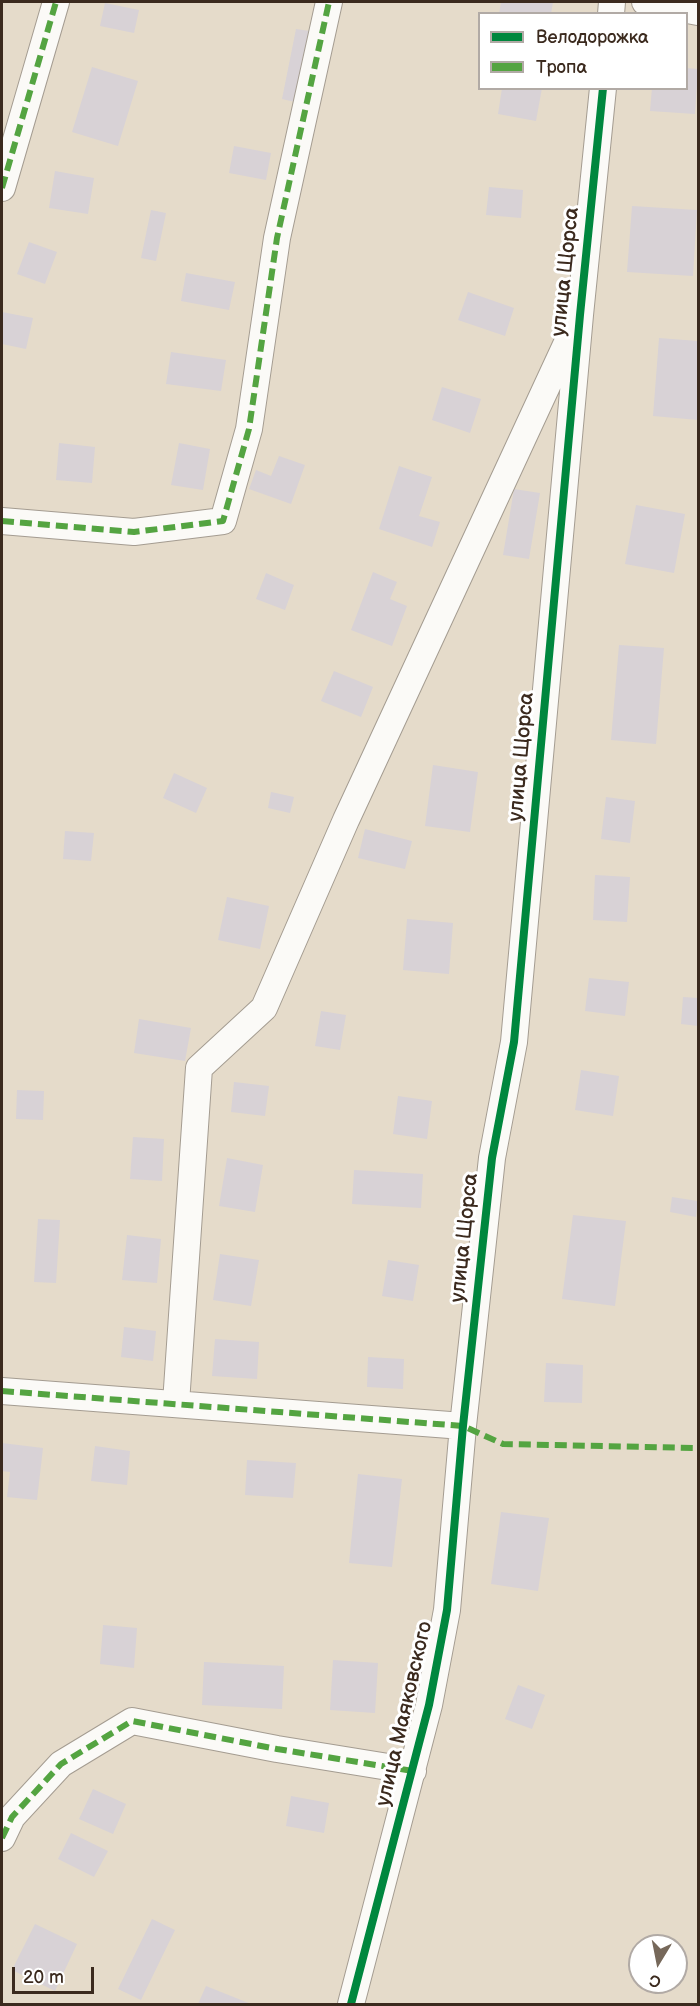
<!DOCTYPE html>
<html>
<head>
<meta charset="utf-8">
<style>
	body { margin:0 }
	#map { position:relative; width:700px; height:2006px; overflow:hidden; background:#e5dbca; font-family:"Balsamiq Sans",sans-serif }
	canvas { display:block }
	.frame { position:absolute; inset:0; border:3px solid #3b2a1e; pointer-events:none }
	.legend { position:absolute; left:478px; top:12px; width:210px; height:78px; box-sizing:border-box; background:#fff; border:2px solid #b1aaa5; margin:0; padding:8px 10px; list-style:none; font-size:18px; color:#3b2a1e }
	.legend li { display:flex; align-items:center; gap:12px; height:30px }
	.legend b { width:30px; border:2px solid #b1aaa5 }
	.north { position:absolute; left:628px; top:1934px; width:60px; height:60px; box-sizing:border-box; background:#fff; border:2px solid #b1aaa5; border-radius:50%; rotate:190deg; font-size:16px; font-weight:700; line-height:24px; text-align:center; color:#3b2a1e }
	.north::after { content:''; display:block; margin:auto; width:21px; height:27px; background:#76685a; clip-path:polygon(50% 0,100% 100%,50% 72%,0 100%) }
	.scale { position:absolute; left:12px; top:1967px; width:82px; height:27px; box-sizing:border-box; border:3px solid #3b2a1e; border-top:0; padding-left:8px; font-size:18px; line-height:21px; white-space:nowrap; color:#3b2a1e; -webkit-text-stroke:4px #fff; paint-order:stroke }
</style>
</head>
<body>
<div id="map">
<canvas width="700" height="2006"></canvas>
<div class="frame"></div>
<ul class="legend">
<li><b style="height:8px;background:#00873e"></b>Велодорожка</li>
<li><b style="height:8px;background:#54a441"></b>Тропа</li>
</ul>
<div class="north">С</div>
<div class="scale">20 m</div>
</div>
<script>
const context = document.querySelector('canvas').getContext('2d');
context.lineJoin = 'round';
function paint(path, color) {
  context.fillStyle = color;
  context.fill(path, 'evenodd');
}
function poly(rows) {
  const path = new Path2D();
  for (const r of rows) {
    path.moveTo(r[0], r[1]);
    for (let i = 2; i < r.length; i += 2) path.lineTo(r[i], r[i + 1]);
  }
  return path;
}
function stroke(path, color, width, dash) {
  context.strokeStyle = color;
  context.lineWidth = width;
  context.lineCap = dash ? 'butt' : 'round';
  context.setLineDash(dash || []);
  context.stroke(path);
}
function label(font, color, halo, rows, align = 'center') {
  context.font = font + ' "Balsamiq Sans",sans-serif';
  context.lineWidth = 6;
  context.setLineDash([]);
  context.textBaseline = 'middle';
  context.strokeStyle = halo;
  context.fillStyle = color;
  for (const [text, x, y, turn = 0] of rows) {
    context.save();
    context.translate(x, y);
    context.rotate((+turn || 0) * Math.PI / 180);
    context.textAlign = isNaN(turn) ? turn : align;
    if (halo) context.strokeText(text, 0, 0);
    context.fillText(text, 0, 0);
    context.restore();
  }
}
paint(poly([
	[501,2,553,2,551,14,499,14],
	[105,3,139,10,134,33,100,26],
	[296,29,310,31,295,102,282,99],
	[92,67,138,81,118,146,72,132],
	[686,68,698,69,695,114,650,111,652,88,686,88],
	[502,88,542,88,536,121,498,114],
	[234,146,271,153,266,180,229,173],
	[55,171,94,178,88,214,49,208],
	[489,187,523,190,521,218,486,215],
	[632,206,697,210,693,276,627,272],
	[151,210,166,213,156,261,141,258],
	[29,242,57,252,45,284,17,274],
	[186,273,235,282,229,310,181,301],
	[468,292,514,308,505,336,458,320],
	[2,312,33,318,26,349,2,344],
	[659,338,698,341,698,420,653,416],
	[171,352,226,360,221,391,166,384],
	[442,387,481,399,470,433,432,420],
	[59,443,95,447,92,483,56,480],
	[179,443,210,449,203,490,171,485],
	[279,456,305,465,291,504,249,489,256,470,271,476],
	[399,466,432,477,419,516,440,522,432,547,379,529],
	[514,489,540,493,529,559,503,555],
	[636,505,685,514,674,573,625,564],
	[373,572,397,582,390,599,407,606,392,646,351,630],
	[266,573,294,585,285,610,256,599],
	[619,645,664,648,656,744,611,740],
	[334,671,373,687,361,717,321,701],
	[433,765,478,772,470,832,425,826],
	[174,773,207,788,196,813,163,798],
	[271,792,294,797,290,813,268,808],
	[606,797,635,801,630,843,601,839],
	[365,829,412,841,405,869,358,858],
	[65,831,94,833,91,861,63,859],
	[595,875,630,877,627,922,593,920],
	[227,897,269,906,260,949,218,940],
	[407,919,453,923,449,974,403,970],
	[589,978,629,982,625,1016,585,1011],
	[683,997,698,998,698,1026,681,1024],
	[321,1011,346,1015,340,1050,315,1046],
	[139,1019,191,1028,185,1061,134,1053],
	[581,1070,619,1076,613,1116,575,1110],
	[234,1082,269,1086,265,1116,231,1112],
	[17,1090,44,1091,43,1120,16,1119],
	[398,1096,432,1101,427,1139,393,1134],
	[133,1137,164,1139,162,1181,130,1179],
	[227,1158,263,1165,255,1212,219,1206],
	[354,1170,423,1174,421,1208,352,1204],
	[672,1197,698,1201,696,1217,670,1212],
	[573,1215,626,1221,615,1306,562,1299],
	[38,1219,60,1220,56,1283,34,1282],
	[127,1235,161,1239,157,1283,122,1280],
	[220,1254,259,1260,251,1306,213,1300],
	[388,1260,419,1265,413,1301,382,1296],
	[124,1327,156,1331,153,1361,121,1357],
	[215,1339,259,1342,257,1379,212,1376],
	[368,1357,404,1359,403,1389,367,1387],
	[546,1363,583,1365,582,1403,544,1402],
	[2,1443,43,1448,37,1500,7,1497,10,1472,2,1471],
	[95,1446,130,1451,127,1485,91,1481],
	[247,1460,296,1463,293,1498,245,1495],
	[358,1474,402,1479,392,1567,349,1563],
	[501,1512,549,1518,538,1591,491,1584],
	[103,1625,137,1628,134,1668,100,1664],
	[333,1660,378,1663,375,1713,330,1710],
	[204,1662,284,1666,282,1709,202,1705],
	[518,1685,545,1695,532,1729,505,1719],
	[93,1789,126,1804,113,1834,79,1819],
	[291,1796,329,1803,324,1833,286,1826],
	[71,1833,108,1851,94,1877,58,1859],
	[152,1919,175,1930,141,2000,118,1989],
	[35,1924,77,1944,55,1991,12,1970],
	[206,1986,251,2004,198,2004]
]), '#d8d2d6');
const minor = poly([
	[645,2,698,12],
	[611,14,612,2],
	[2,188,56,2],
	[2,521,134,532,223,521,249,429,277,238,329,2],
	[2,1391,463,1426],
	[176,1403,199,1068,264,1008,346,820,572,332],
	[2,1838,12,1817,61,1764,132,1721,277,1749,413,1771],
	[351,2004,429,1705,447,1610,463,1426,492,1158,514,1042,580,315,603,88]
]);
stroke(minor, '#a49c91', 28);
stroke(minor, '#fbfaf7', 26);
stroke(poly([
	[2,188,56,2],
	[2,521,134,532,223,521,249,429,277,238,329,2],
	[2,1391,463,1426,503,1444,698,1448],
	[2,1838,12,1817,61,1764,132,1721,277,1749,413,1771]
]), '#54a441', 6, [12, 6]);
stroke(poly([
	[351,2004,429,1705,447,1610,463,1426,492,1158,514,1042,580,315,603,88]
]), '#00873e', 8);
label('21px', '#3b2a1e', '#fff', [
	["улица Щорса",566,272,-84],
	["улица Щорса",522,757,-85],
	["улица Щорса",465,1238,-84],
	["улица Маяковского",405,1714,-77]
]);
</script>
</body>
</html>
